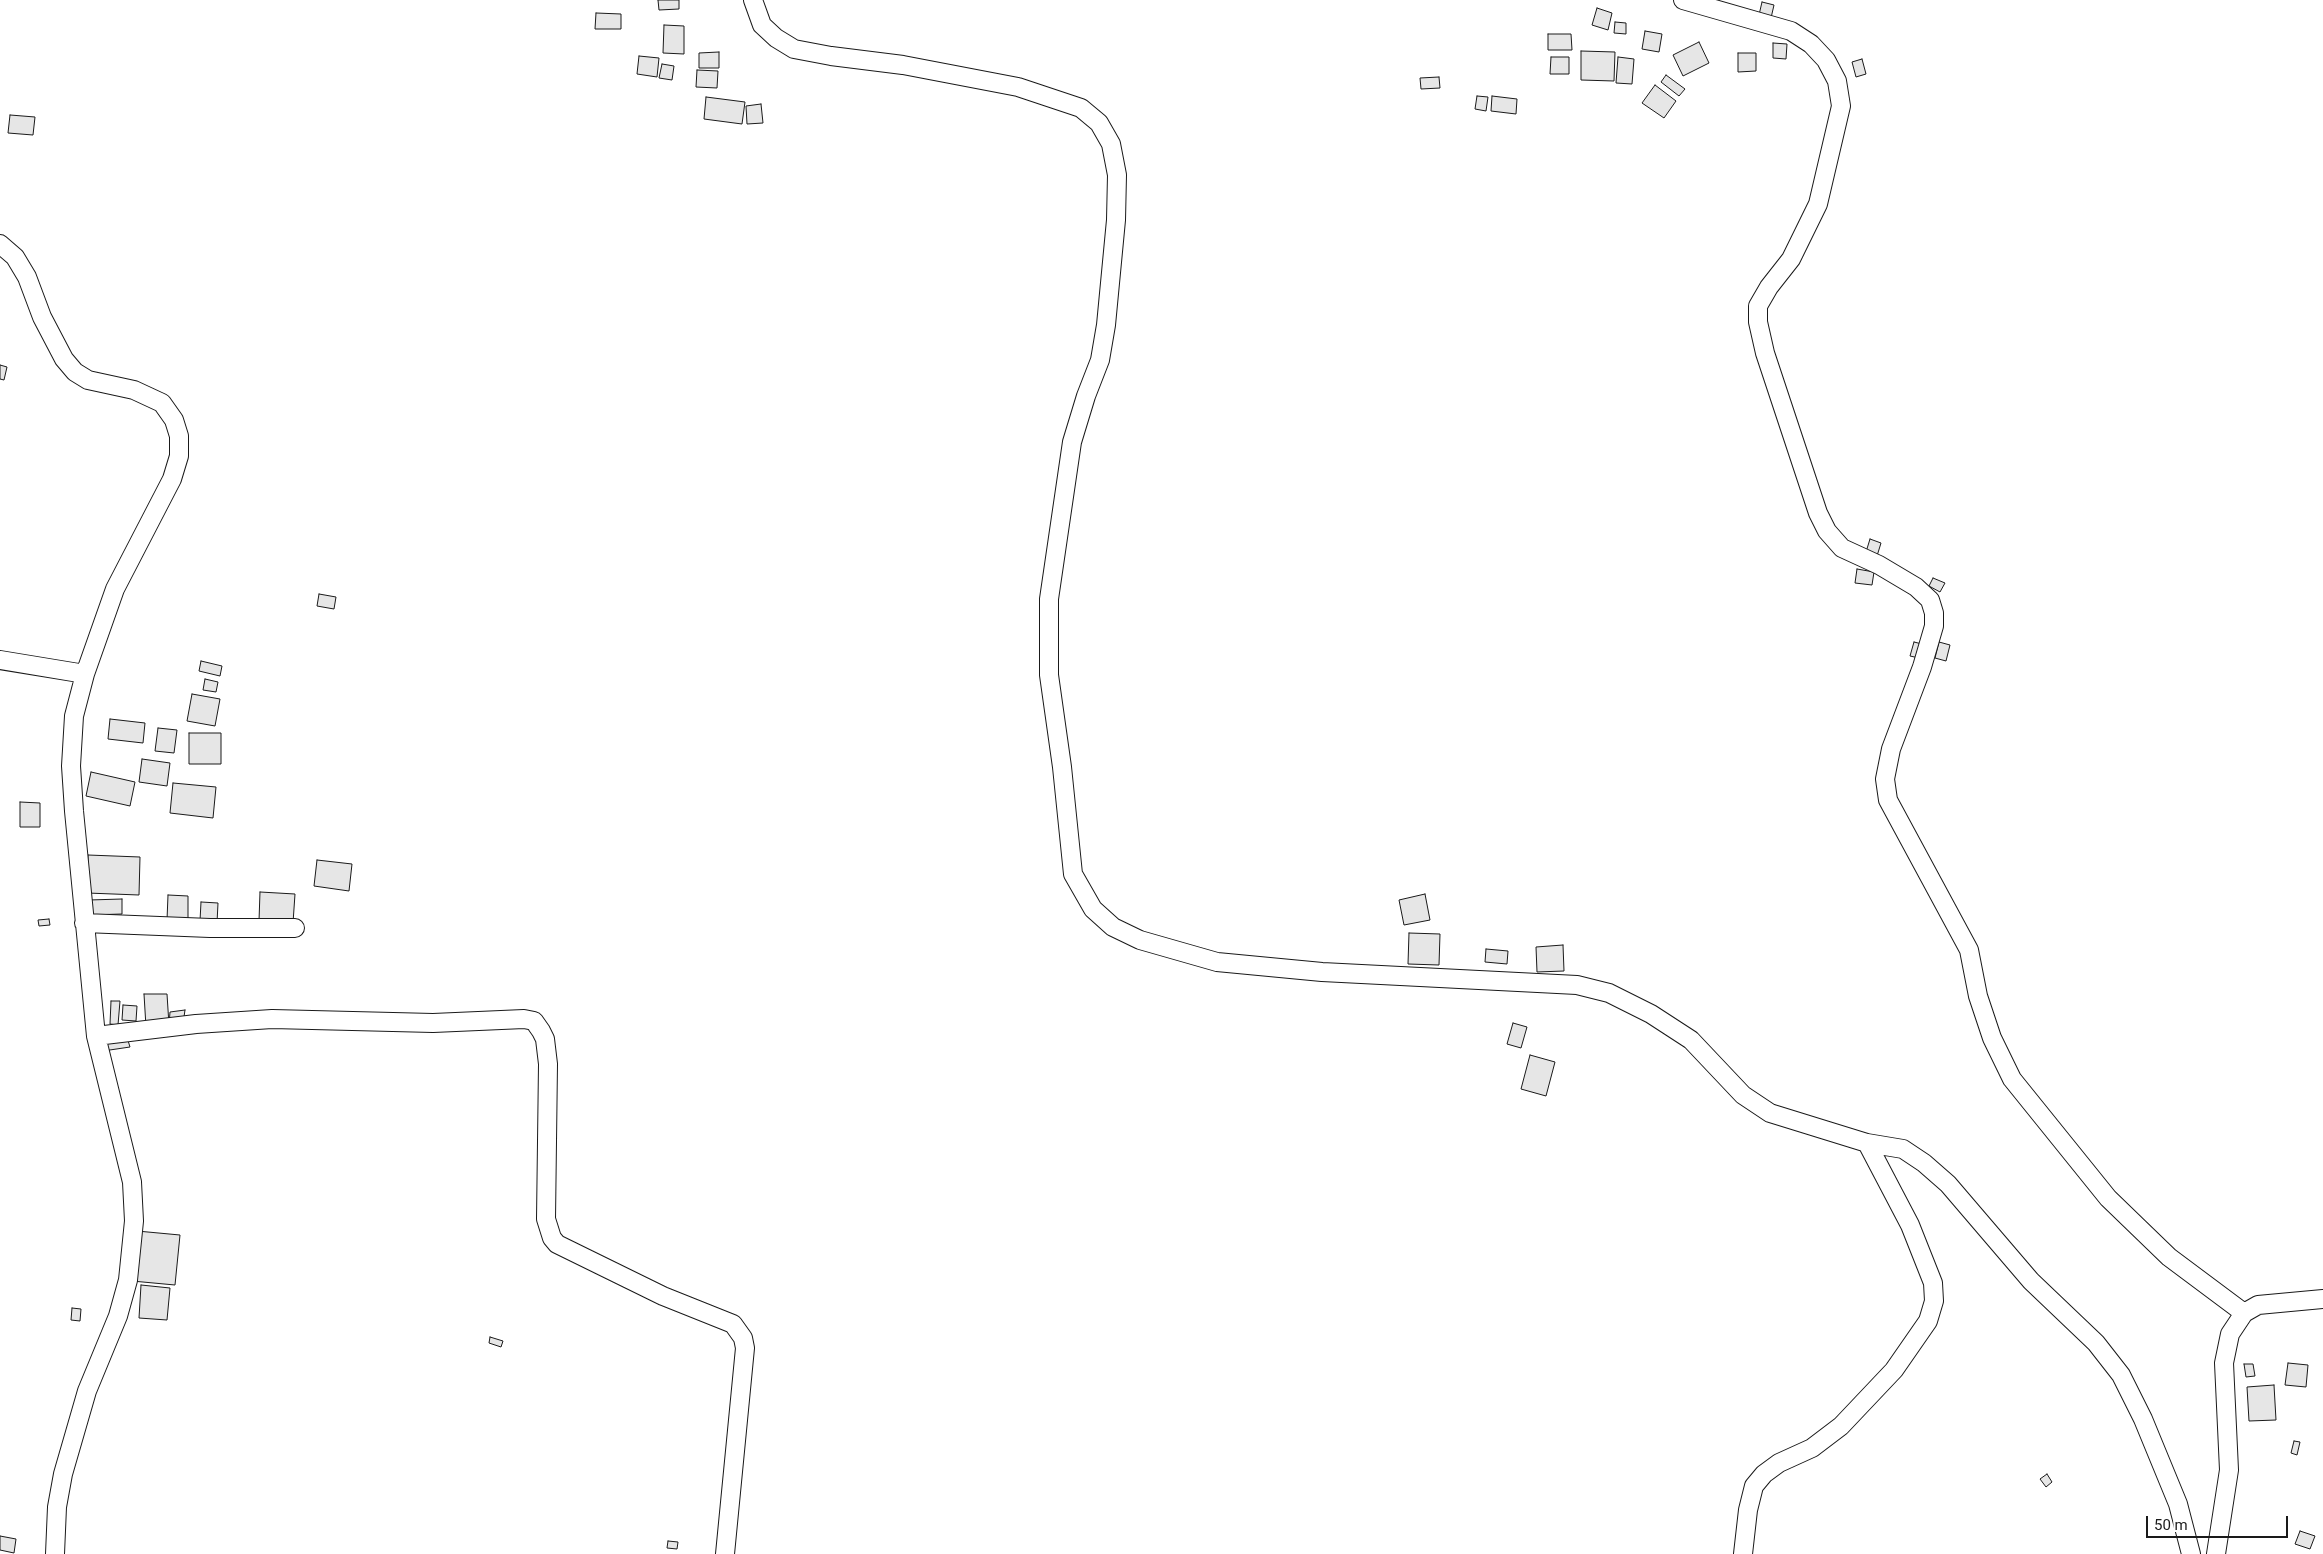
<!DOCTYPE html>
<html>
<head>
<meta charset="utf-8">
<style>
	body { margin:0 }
	#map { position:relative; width:2323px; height:1554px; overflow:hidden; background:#fff; font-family:Roboto,sans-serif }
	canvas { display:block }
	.scale { position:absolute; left:2146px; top:1516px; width:142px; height:22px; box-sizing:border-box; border:2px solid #1a1a1a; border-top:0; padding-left:6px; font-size:15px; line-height:18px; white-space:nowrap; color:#1a1a1a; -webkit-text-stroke:4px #fff; paint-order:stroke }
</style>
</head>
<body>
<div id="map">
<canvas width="2323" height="1554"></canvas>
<div class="scale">50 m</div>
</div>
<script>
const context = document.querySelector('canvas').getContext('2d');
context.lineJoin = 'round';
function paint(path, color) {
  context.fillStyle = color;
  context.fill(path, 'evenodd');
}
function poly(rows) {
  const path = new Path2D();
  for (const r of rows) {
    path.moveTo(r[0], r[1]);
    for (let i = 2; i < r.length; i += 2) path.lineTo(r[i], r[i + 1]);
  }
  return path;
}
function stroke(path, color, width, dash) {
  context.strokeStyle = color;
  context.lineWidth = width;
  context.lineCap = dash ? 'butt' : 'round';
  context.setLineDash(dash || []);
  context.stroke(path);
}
const building = poly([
	[658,0,679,0,679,9,659,10,658,0],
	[1762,2,1774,5,1771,18,1759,15,1762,2],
	[1597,8,1612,13,1608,30,1592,25,1597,8],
	[596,13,621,14,621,29,595,29,596,13],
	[1615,22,1626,23,1626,34,1614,33,1615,22],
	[664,25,684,26,684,54,663,53,664,25],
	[1645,31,1662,34,1659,52,1642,49,1645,31],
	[1548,34,1571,34,1572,50,1548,50,1548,34],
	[1699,42,1709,63,1683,76,1673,55,1699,42],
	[1773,43,1787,44,1786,59,1773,58,1773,43],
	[1581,51,1615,52,1614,81,1581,80,1581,51],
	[719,52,719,68,699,68,699,53,719,52],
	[1738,53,1756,53,1756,71,1738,72,1738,53],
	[639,56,659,58,657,77,637,74,639,56],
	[1551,57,1569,57,1569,74,1550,74,1551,57],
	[1618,57,1634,59,1632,84,1616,83,1618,57],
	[1862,59,1866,74,1856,77,1852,62,1862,59],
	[662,64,674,66,672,80,659,78,662,64],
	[697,70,718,71,717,88,696,87,697,70],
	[1666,75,1685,89,1679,96,1661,82,1666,75],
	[1439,77,1440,88,1421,89,1420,78,1439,77],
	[1655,85,1676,101,1664,118,1642,103,1655,85],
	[1477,96,1488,97,1486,111,1475,109,1477,96],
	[1492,96,1517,99,1516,114,1491,111,1492,96],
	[706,97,745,102,742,124,704,119,706,97],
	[761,104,763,123,747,124,746,106,761,104],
	[10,115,35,117,33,135,8,133,10,115],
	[0,365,7,367,4,380,0,379,0,365],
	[1870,539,1881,543,1877,556,1866,552,1870,539],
	[1857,569,1874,572,1872,585,1855,583,1857,569],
	[1933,578,1945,583,1940,592,1929,586,1933,578],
	[319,594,336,597,334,609,317,606,319,594],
	[1914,642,1922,644,1919,658,1910,656,1914,642],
	[1939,642,1950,645,1946,661,1935,658,1939,642],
	[201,661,222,666,220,676,199,671,201,661],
	[205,679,218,682,216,692,203,690,205,679],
	[192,694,220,699,215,726,187,721,192,694],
	[110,719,145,723,143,743,108,739,110,719],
	[158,728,177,730,174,753,155,751,158,728],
	[189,733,221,733,221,764,189,764,189,733],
	[142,759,170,763,167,786,139,782,142,759],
	[91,772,135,782,130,806,86,796,91,772],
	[173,783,216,787,213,818,170,813,173,783],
	[20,802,40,803,40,827,20,827,20,802],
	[88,855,140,857,139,895,87,893,88,855],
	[317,860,352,864,349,891,314,886,317,860],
	[260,892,295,894,293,923,259,921,260,892],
	[1425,894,1430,920,1404,925,1399,900,1425,894],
	[168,895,188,896,188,921,167,920,168,895],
	[122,899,122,914,89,915,89,900,122,899],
	[201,902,218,903,217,923,200,921,201,902],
	[49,919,50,925,39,926,38,920,49,919],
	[1409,933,1440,934,1439,965,1408,964,1409,933],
	[1563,945,1564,971,1537,972,1536,947,1563,945],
	[1486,949,1508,951,1507,964,1485,962,1486,949],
	[144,994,167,994,169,1025,146,1027,144,994],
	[111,1001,120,1001,118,1025,110,1024,111,1001],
	[123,1005,137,1006,136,1021,122,1020,123,1005],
	[185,1010,183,1024,169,1025,170,1012,185,1010],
	[1513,1023,1527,1027,1521,1048,1507,1044,1513,1023],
	[126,1034,130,1047,103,1051,102,1038,126,1034],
	[1530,1055,1555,1062,1546,1096,1521,1089,1530,1055],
	[137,1231,180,1235,175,1285,132,1281,137,1231],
	[141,1285,170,1288,167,1320,139,1318,141,1285],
	[72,1308,81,1309,80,1321,71,1320,72,1308],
	[490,1337,503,1341,501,1347,489,1343,490,1337],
	[2288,1363,2308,1365,2306,1387,2285,1385,2288,1363],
	[2244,1364,2253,1364,2255,1376,2246,1377,2244,1364],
	[2274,1385,2276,1420,2249,1421,2247,1387,2274,1385],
	[2294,1441,2300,1442,2297,1455,2291,1453,2294,1441],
	[2047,1474,2052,1482,2046,1487,2040,1479,2047,1474],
	[2300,1531,2315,1536,2310,1549,2295,1544,2300,1531],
	[0,1536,16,1539,14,1553,0,1550,0,1536],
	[668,1541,678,1542,677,1549,667,1548,668,1541]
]);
paint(building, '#e6e6e6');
stroke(building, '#1a1a1a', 1);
const street = poly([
	[753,0,762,25,776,38,794,49,831,56,903,65,1018,87,1081,108,1099,123,1111,144,1117,175,1116,220,1106,325,1100,360,1086,396,1072,442,1049,599,1049,675,1062,767,1073,874,1093,909,1113,927,1140,940,1217,962,1322,972,1577,985,1609,993,1651,1014,1691,1040,1743,1095,1770,1113,1867,1143,1903,1149,1924,1163,1948,1184,2031,1281,2096,1343,2121,1375,2143,1419,2178,1504,2191,1554],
	[1683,0,1791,31,1811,44,1826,60,1837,81,1841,106,1818,204,1791,259,1769,287,1758,306,1758,322,1765,353,1818,513,1827,531,1842,548,1879,565,1916,587,1930,600,1934,613,1934,626,1922,667,1891,749,1885,779,1888,800,1969,950,1978,996,1992,1038,2012,1079,2108,1198,2169,1257,2244,1313],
	[0,244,15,257,27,277,42,317,64,359,75,372,88,380,134,390,162,403,174,420,179,436,179,456,172,479,115,589,85,674,74,716,71,766,74,811,96,1036,132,1182,134,1221,128,1280,118,1316,87,1391,63,1474,57,1507,55,1554],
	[0,660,85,674],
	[84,923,210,928,295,928],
	[96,1036,196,1024,272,1019,433,1023,524,1019,534,1021,541,1031,545,1039,548,1064,546,1219,552,1238,557,1244,663,1296,733,1324,743,1338,745,1348,725,1554],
	[1743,1554,1748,1510,1754,1486,1764,1474,1779,1463,1812,1448,1841,1426,1894,1370,1928,1321,1934,1301,1933,1283,1910,1225,1867,1143],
	[2216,1554,2229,1470,2224,1363,2230,1334,2244,1313,2258,1305,2323,1299]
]);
stroke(street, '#1a1a1a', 20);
stroke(street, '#fff', 18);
</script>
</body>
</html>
